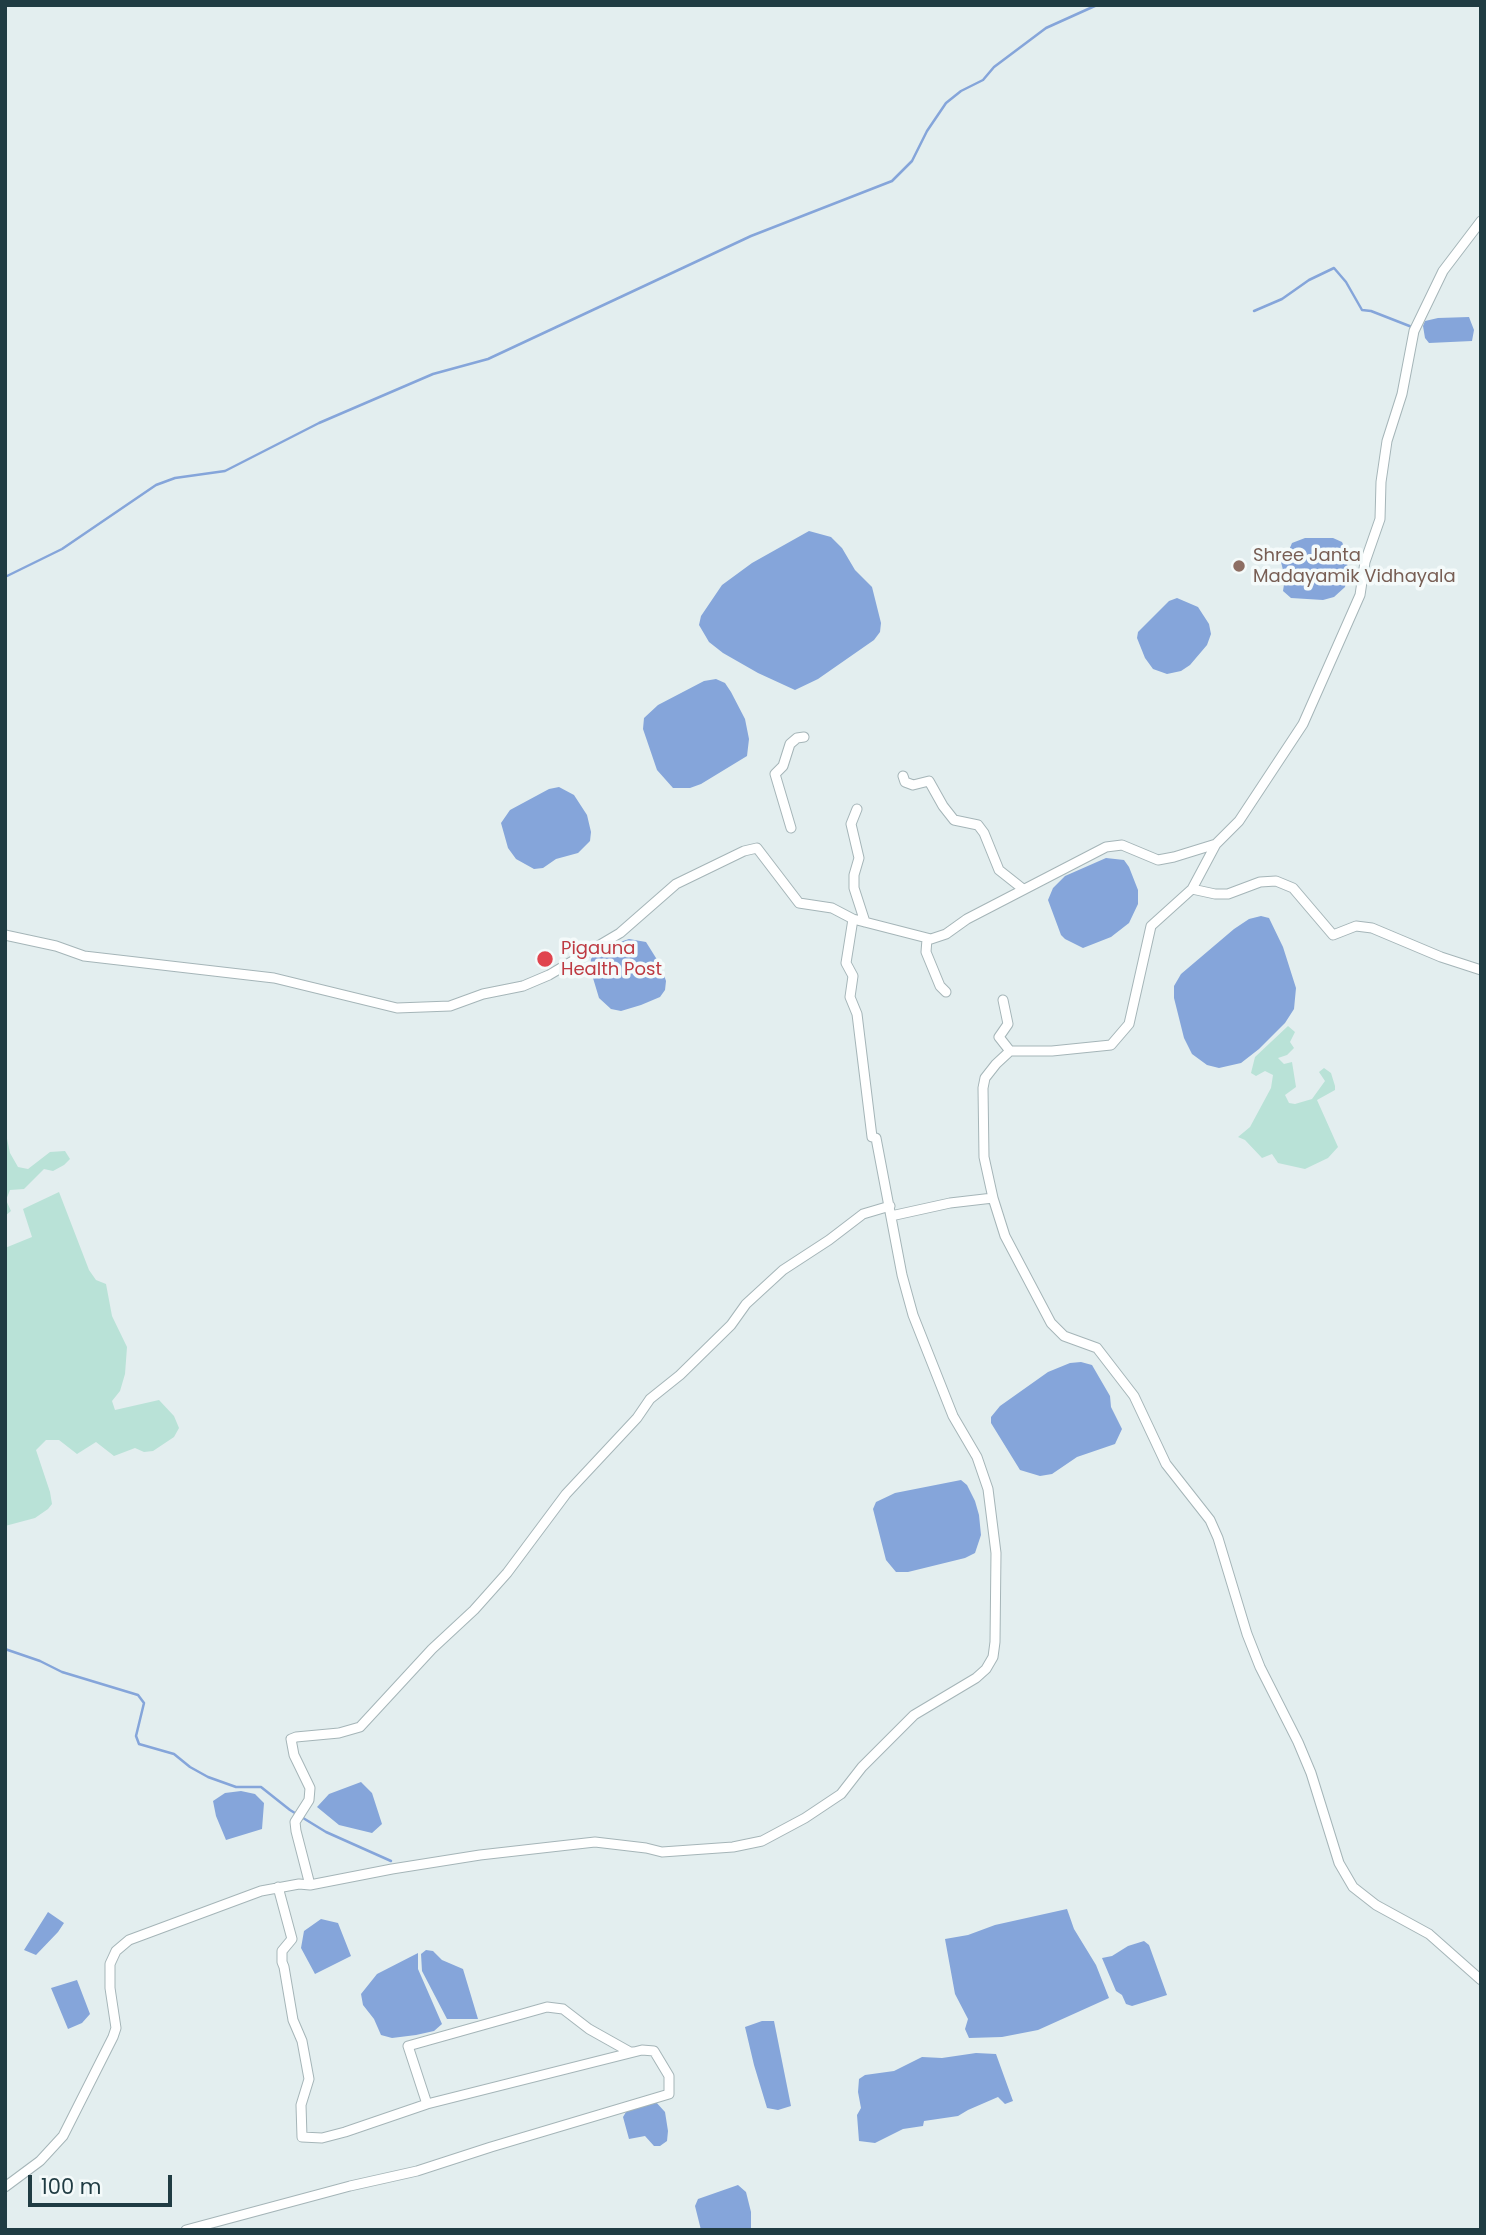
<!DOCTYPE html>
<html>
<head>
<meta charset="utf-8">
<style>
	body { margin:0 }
	#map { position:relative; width:1486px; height:2235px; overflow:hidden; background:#e3eeef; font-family:Poppins,sans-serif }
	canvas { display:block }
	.frame { position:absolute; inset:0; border:7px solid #203c43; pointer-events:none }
	.scale { position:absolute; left:28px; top:2175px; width:144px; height:32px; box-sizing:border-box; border:4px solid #203c43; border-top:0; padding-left:9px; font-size:21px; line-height:24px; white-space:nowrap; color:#203c43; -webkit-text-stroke:5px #f4fafa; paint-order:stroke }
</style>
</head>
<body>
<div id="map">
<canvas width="1486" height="2235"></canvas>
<div class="frame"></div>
<div class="scale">100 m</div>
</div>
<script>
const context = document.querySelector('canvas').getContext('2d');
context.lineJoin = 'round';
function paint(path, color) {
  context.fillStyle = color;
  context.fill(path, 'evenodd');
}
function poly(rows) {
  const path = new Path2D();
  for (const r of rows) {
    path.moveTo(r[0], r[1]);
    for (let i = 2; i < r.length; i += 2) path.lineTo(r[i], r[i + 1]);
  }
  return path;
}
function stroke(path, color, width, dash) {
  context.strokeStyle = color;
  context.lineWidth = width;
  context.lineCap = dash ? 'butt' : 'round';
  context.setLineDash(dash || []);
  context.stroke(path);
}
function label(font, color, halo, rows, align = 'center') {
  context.font = font + ' Poppins,sans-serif';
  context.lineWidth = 7;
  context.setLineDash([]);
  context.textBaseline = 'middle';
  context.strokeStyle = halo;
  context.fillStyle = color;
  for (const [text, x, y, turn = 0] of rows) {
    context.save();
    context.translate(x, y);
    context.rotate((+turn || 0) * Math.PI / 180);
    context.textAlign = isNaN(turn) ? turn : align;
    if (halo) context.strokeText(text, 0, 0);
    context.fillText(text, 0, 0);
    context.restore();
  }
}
paint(poly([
	[1288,1026,1295,1032,1290,1042,1294,1048,1287,1055,1278,1058,1284,1064,1292,1062,1296,1087,1285,1095,1289,1103,1295,1104,1312,1099,1325,1081,1319,1072,1324,1068,1331,1073,1335,1086,1335,1090,1317,1100,1338,1147,1328,1158,1305,1169,1278,1163,1272,1154,1262,1158,1245,1140,1238,1137,1250,1127,1271,1088,1273,1075,1265,1071,1256,1076,1251,1073,1255,1057],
	[5,1129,10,1153,18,1167,28,1169,50,1152,65,1151,70,1159,64,1165,53,1171,44,1169,24,1189,10,1190,6,1200,11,1211,5,1216],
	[59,1192,89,1270,96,1280,106,1284,112,1316,127,1347,125,1374,120,1391,112,1401,115,1410,159,1400,174,1416,179,1428,174,1437,153,1451,144,1452,135,1448,114,1456,96,1442,77,1454,59,1440,46,1440,36,1450,50,1492,52,1504,48,1509,35,1518,5,1526,5,1248,32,1237,23,1209]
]), '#b9e2d7');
paint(poly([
	[1469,317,1474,330,1472,341,1429,343,1425,338,1423,326,1425,321,1438,318],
	[809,531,831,537,842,548,855,570,872,587,881,623,880,632,874,640,818,679,795,690,758,673,723,653,709,642,699,625,701,616,722,585,752,563],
	[1305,538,1333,538,1342,542,1346,551,1348,572,1345,587,1334,597,1323,600,1291,598,1283,591,1285,578,1281,562,1287,555,1292,543],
	[1177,598,1198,607,1209,624,1211,634,1207,645,1190,665,1181,671,1167,674,1153,669,1145,658,1137,638,1138,632,1169,601],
	[716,679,725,683,731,692,745,719,749,739,747,756,701,784,690,788,673,788,657,770,643,729,644,718,658,705,704,681],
	[559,787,574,795,587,815,591,832,590,841,578,853,556,859,543,868,534,869,516,859,508,848,501,823,510,810,549,789],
	[1106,858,1124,860,1129,867,1138,890,1138,904,1129,923,1111,937,1083,948,1065,939,1061,935,1048,900,1053,888,1065,876],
	[1261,916,1269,918,1283,947,1296,988,1294,1009,1285,1023,1259,1049,1241,1063,1219,1068,1207,1065,1192,1054,1184,1038,1174,998,1174,986,1181,974,1234,929,1249,919],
	[629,939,646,942,661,966,666,981,665,990,660,997,641,1005,621,1011,611,1009,599,998,590,968,591,959,595,953,608,946],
	[1081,1362,1092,1365,1110,1396,1111,1407,1122,1429,1115,1444,1077,1457,1052,1474,1040,1476,1020,1470,991,1423,991,1417,1000,1406,1048,1372,1070,1363],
	[961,1480,967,1485,975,1501,979,1515,981,1535,975,1553,965,1558,908,1572,896,1572,886,1560,873,1509,876,1502,895,1493],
	[361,1782,372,1793,382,1824,372,1833,339,1825,317,1807,329,1794],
	[241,1791,255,1794,264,1803,262,1829,226,1840,216,1816,213,1801,225,1793],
	[1067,1909,1074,1929,1096,1965,1109,1998,1038,2030,1002,2037,969,2038,965,2029,968,2019,955,1994,945,1939,968,1935,995,1925],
	[48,1912,64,1923,58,1932,36,1955,24,1950],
	[321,1919,338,1923,351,1956,315,1974,301,1948,304,1931],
	[1144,1941,1149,1945,1167,1995,1132,2006,1126,2004,1122,1995,1116,1991,1102,1958,1112,1956,1128,1946],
	[426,1950,433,1951,442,1960,463,1969,478,2019,447,2019,422,1971,421,1954],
	[418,1953,418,1969,442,2024,434,2031,416,2035,392,2038,381,2035,374,2019,363,2005,361,1994,377,1974],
	[77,1980,90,2014,82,2023,68,2029,51,1988],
	[762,2021,774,2021,791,2106,778,2110,767,2108,754,2065,745,2027],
	[976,2053,996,2054,1013,2101,1005,2104,998,2097,968,2110,958,2116,924,2121,923,2126,903,2129,875,2143,859,2141,857,2115,861,2108,858,2092,859,2079,865,2075,894,2071,922,2057,942,2058],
	[655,2101,665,2112,668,2131,667,2141,660,2146,654,2146,645,2136,629,2139,623,2117,626,2112,637,2106],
	[738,2185,746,2192,751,2212,751,2230,701,2230,695,2206,698,2199]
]), '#85a5da');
stroke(poly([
	[1254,311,1282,299,1309,280,1334,268,1346,282,1362,310,1371,311,1412,327],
	[5,577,62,549,156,485,175,478,225,471,319,423,433,374,488,359,751,236,892,181,912,161,927,131,946,103,961,91,983,80,994,67,1046,28,1097,5],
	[5,1649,40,1661,62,1672,138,1695,144,1703,136,1736,139,1744,174,1754,190,1767,208,1777,236,1787,261,1787,290,1810,326,1832,391,1861]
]), '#85a5da', 2.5);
const minor = poly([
	[903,776,905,782,913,785,929,781,943,806,954,820,978,825,984,833,999,870,1023,889],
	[857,809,851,824,859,858,854,875,854,888,865,922],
	[791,828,775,774,783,766,790,744,797,738,804,737],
	[1192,889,1215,894,1228,894,1260,882,1276,881,1293,888,1333,935,1356,926,1372,928,1441,957,1481,970],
	[5,935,56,946,84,956,274,978,397,1008,450,1006,483,994,523,986,549,975,620,933,676,884,744,851,757,848,799,903,832,908,853,919,931,939,946,934,967,919,1106,847,1122,845,1158,860,1174,857,1216,844],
	[927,939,926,952,940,986,946,992],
	[1003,1000,1008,1024,999,1037,1010,1051],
	[993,1198,984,1157,983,1088,985,1078,996,1064,1010,1051,1052,1051,1111,1045,1129,1024,1151,926,1192,889,1216,844,1239,821,1303,724,1360,595,1365,562,1380,519,1381,482,1387,441,1402,394,1414,331,1443,271,1481,221],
	[891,1216,950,1203,993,1198,1005,1236,1051,1323,1064,1336,1097,1348,1134,1396,1166,1464,1210,1520,1218,1538,1247,1634,1260,1667,1298,1742,1311,1773,1339,1863,1353,1887,1376,1905,1429,1934,1481,1980],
	[310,1885,296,1831,295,1822,309,1800,310,1788,294,1755,291,1739,296,1737,339,1733,360,1727,432,1649,474,1610,507,1573,566,1494,637,1418,650,1399,680,1375,731,1325,746,1304,783,1270,829,1240,863,1214,890,1206],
	[427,2104,408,2046,547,2007,563,2009,589,2029,630,2052,633,2052],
	[5,2187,40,2161,63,2136,113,2037,116,2028,110,1988,110,1964,116,1951,129,1940,261,1891,299,1884,310,1885,392,1869,480,1855,595,1842,646,1848,662,1852,733,1847,762,1841,805,1818,841,1794,862,1767,914,1715,976,1678,986,1669,993,1657,995,1642,996,1553,988,1489,977,1457,953,1416,913,1315,902,1275,876,1138,872,1137,857,1014,850,997,853,976,846,963,853,919],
	[186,2230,350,2186,417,2171,491,2147,669,2094,669,2076,654,2051,642,2050,427,2104,345,2132,322,2138,302,2137,301,2105,309,2079,302,2041,293,2020,284,1967,282,1962,282,1951,292,1939,278,1887]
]);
stroke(minor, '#a5b5b8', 11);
stroke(minor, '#fff', 9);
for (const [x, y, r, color] of [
	[1239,566,7,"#8d6e63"],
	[545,959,9,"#e0444e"]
]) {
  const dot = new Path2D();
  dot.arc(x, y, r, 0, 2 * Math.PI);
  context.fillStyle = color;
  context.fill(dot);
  stroke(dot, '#f4fafa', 2.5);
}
label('18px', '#785e54', '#f4fafa', [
	["Shree Janta",1253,556],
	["Madayamik Vidhayala",1253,577]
], 'left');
label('18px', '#be3a42', '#f4fafa', [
	["Pigauna",561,949],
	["Health Post",561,970]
], 'left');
</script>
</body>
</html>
